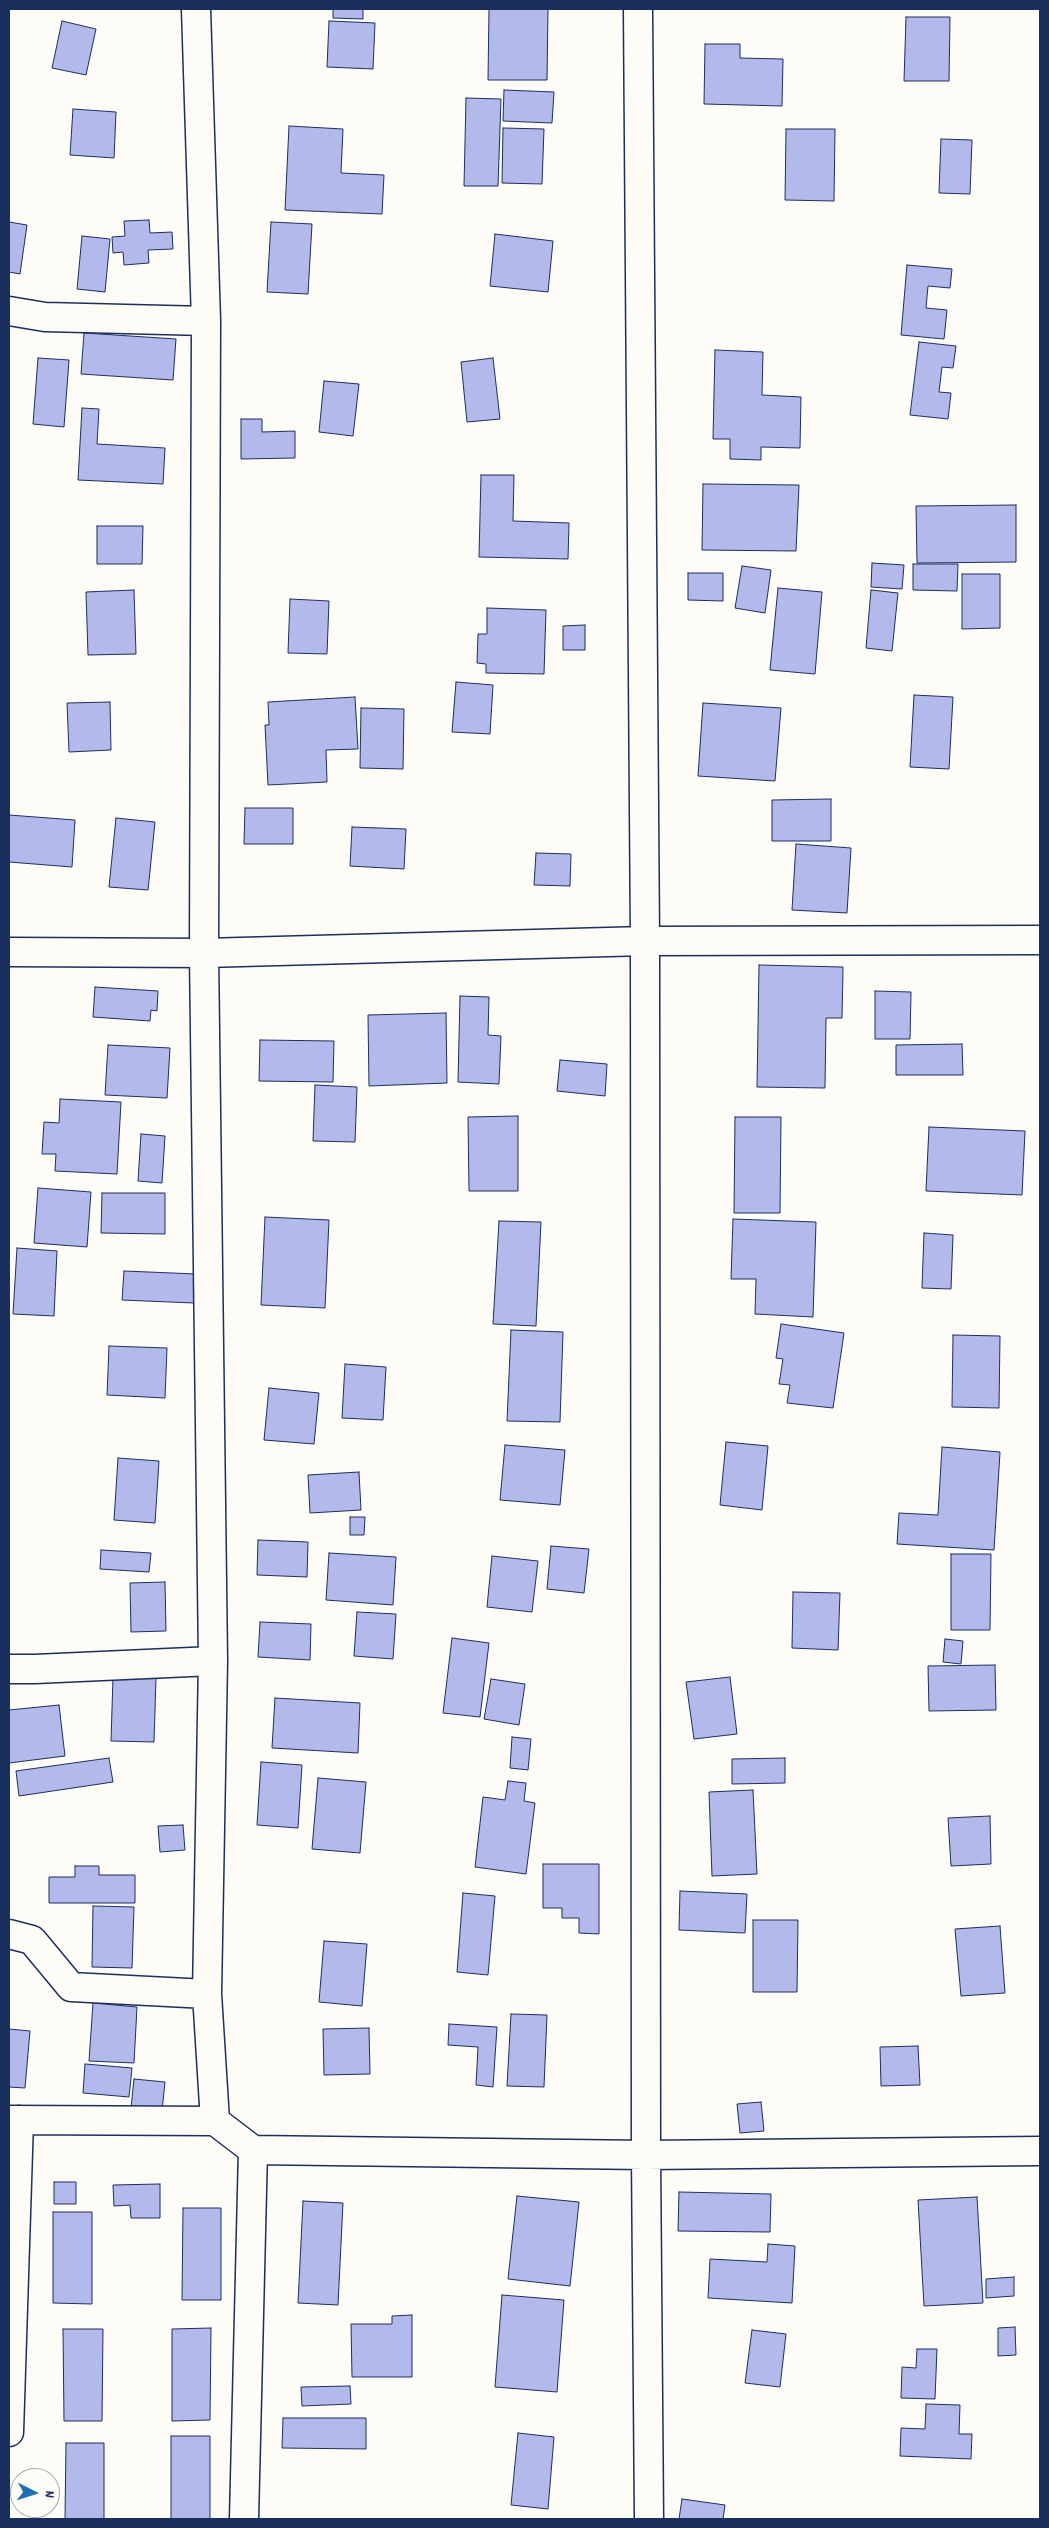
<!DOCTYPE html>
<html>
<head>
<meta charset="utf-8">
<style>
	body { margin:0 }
	#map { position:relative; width:1049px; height:2528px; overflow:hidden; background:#fdfcf7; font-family:Dekko,sans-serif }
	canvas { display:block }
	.frame { position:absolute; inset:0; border:10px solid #1b2f5e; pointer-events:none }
	.north { position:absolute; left:10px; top:2468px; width:50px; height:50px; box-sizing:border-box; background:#fdfcf7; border:1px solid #a3aaba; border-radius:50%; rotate:95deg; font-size:14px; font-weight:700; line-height:20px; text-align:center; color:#1b2f5e }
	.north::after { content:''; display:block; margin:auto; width:18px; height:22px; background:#1f6fb2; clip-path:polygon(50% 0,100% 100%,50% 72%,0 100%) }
</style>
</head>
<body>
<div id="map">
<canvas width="1049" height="2528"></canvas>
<div class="frame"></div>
<div class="north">N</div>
</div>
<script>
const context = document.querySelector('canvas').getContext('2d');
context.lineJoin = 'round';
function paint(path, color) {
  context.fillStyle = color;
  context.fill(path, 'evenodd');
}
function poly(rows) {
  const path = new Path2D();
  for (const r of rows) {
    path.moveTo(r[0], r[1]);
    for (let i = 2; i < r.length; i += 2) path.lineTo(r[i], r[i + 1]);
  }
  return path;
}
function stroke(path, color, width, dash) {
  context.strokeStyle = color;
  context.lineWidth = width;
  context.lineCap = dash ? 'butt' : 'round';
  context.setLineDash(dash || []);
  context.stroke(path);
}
const building = poly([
	[333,9,363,9,363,19,333,18,333,9],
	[489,9,548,9,547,80,488,80,489,9],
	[906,17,950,17,949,81,904,81,906,17],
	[62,21,96,29,86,75,52,68,62,21],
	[329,21,375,23,373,69,327,67,329,21],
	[705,44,740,44,740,58,783,59,782,106,704,104,705,44],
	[504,90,554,92,552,123,503,121,504,90],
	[466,98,501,99,498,186,464,186,466,98],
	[73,109,116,112,114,158,70,155,73,109],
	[289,126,343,129,341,173,384,175,382,214,285,210,289,126],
	[503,128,544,129,542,184,502,183,503,128],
	[786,129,835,129,834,201,785,200,786,129],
	[941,139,972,140,970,194,939,193,941,139],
	[149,220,150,233,172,232,173,249,148,250,149,263,124,265,123,252,113,253,112,237,125,236,124,221,149,220],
	[9,222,27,225,20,274,9,272,9,222],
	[271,222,312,224,308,294,267,292,271,222],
	[495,234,553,241,548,292,490,286,495,234],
	[82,236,110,239,105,292,77,289,82,236],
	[907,265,952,269,950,288,928,286,926,308,947,310,944,339,901,335,907,265],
	[84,333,176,339,173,380,81,374,84,333],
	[919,342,956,346,953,368,942,367,939,392,951,393,948,419,910,415,919,342],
	[715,350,763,352,762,395,801,397,800,448,761,447,761,460,730,459,730,439,713,439,715,350],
	[38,358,69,360,64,427,33,424,38,358],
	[493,358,500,419,467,422,461,362,493,358],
	[324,381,359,384,353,436,319,432,324,381],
	[82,408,99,409,97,444,165,448,163,484,78,480,82,408],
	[241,419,262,419,262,432,295,431,295,458,241,459,241,419],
	[481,475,514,475,513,521,569,523,568,559,479,557,481,475],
	[703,484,799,485,796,551,702,550,703,484],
	[1016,505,1016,562,917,563,916,506,1016,505],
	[97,526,143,526,142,564,97,564,97,526],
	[872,563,904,565,902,589,871,587,872,563],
	[913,564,958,564,957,591,913,590,913,564],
	[742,566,771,570,765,613,735,608,742,566],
	[688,573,723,573,723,601,688,600,688,573],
	[962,574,1000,574,1000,628,962,629,962,574],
	[778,588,822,592,815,674,770,670,778,588],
	[134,590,136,654,88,655,86,592,134,590],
	[871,590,898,593,892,651,866,648,871,590],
	[290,599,329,601,327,654,288,653,290,599],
	[487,608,546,610,544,674,486,673,486,664,477,663,478,634,487,634,487,608],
	[585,625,585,650,563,650,563,626,585,625],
	[456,682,493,685,490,734,452,732,456,682],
	[914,695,953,697,949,769,910,767,914,695],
	[355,697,358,749,326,750,327,782,268,785,265,725,269,725,268,702,355,697],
	[110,702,111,750,69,752,67,703,110,702],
	[703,703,781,708,775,781,698,776,703,703],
	[361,708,404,709,403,769,360,768,361,708],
	[831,799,831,841,772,841,772,800,831,799],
	[245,808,293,808,293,844,244,844,245,808],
	[9,815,75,820,72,867,9,862,9,815],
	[116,818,155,822,148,890,109,887,116,818],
	[352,827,406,829,404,869,350,866,352,827],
	[796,844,851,848,847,913,792,910,796,844],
	[536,853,571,854,570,886,534,885,536,853],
	[759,965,843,967,842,1018,826,1018,825,1088,757,1087,759,965],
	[95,987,158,991,157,1011,151,1010,150,1021,93,1017,95,987],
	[875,991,911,992,910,1039,875,1039,875,991],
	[460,996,489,997,488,1035,501,1036,499,1084,458,1082,460,996],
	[446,1013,447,1083,369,1086,368,1015,446,1013],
	[260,1040,334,1041,333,1082,259,1081,260,1040],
	[962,1044,963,1075,896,1075,896,1045,962,1044],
	[108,1045,170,1048,167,1098,105,1095,108,1045],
	[560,1060,607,1064,605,1096,557,1091,560,1060],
	[315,1085,357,1087,355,1142,313,1141,315,1085],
	[60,1099,121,1102,117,1174,55,1171,56,1154,42,1154,44,1122,59,1123,60,1099],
	[518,1116,518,1191,469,1191,468,1117,518,1116],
	[735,1117,781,1117,780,1213,734,1213,735,1117],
	[929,1127,1025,1131,1022,1195,926,1191,929,1127],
	[141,1134,165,1136,162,1183,138,1181,141,1134],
	[38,1188,91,1192,87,1247,34,1243,38,1188],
	[102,1193,165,1193,165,1234,101,1233,102,1193],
	[265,1217,329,1220,325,1308,261,1305,265,1217],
	[733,1219,816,1222,813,1317,755,1314,756,1279,731,1279,733,1219],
	[499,1221,541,1222,536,1326,493,1324,499,1221],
	[924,1233,953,1235,951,1289,922,1288,924,1233],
	[17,1248,57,1251,54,1316,13,1314,17,1248],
	[124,1271,196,1274,194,1303,122,1300,124,1271],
	[781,1324,844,1333,833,1408,787,1403,790,1385,779,1384,783,1359,776,1358,781,1324],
	[511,1330,563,1332,560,1422,507,1421,511,1330],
	[953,1335,1000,1336,999,1408,952,1407,953,1335],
	[109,1346,167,1348,165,1398,107,1395,109,1346],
	[345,1364,386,1367,383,1420,342,1418,345,1364],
	[269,1388,319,1393,314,1444,264,1440,269,1388],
	[726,1442,768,1446,762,1510,720,1505,726,1442],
	[505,1445,565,1450,560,1505,500,1500,505,1445],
	[942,1447,1000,1452,994,1550,897,1544,899,1513,938,1515,942,1447],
	[118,1458,159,1461,155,1523,114,1520,118,1458],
	[359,1472,361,1510,310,1513,308,1475,359,1472],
	[350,1517,365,1517,364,1535,350,1535,350,1517],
	[258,1540,308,1542,307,1577,257,1575,258,1540],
	[551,1546,589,1549,584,1593,547,1589,551,1546],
	[101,1550,151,1553,149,1572,100,1569,101,1550],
	[329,1553,396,1557,393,1605,326,1600,329,1553],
	[951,1554,991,1554,990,1630,951,1630,951,1554],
	[492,1556,538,1561,532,1612,487,1607,492,1556],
	[165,1582,166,1631,131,1632,130,1583,165,1582],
	[793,1592,840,1593,838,1650,792,1648,793,1592],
	[357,1612,396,1614,393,1659,354,1656,357,1612],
	[260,1622,311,1624,310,1660,258,1657,260,1622],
	[452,1638,489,1643,480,1717,443,1713,452,1638],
	[945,1639,963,1641,961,1664,943,1662,945,1639],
	[995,1665,996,1710,929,1711,928,1666,995,1665],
	[113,1677,156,1678,154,1742,111,1741,113,1677],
	[730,1677,737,1734,694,1739,686,1682,730,1677],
	[491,1679,525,1684,519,1725,484,1719,491,1679],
	[275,1698,360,1703,358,1753,272,1748,275,1698],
	[59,1705,65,1756,9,1763,9,1710,59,1705],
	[512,1737,531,1739,528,1770,510,1768,512,1737],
	[109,1758,113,1782,19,1796,16,1771,109,1758],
	[785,1758,785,1783,732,1784,732,1759,785,1758],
	[261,1762,302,1765,298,1828,257,1825,261,1762],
	[318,1778,366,1782,360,1853,312,1849,318,1778],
	[508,1781,526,1783,524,1801,535,1803,526,1874,475,1867,483,1797,505,1800,508,1781],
	[753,1790,757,1874,712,1876,709,1792,753,1790],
	[990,1816,991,1864,951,1866,948,1818,990,1816],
	[183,1825,185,1850,160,1852,158,1826,183,1825],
	[543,1864,599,1864,599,1934,579,1933,579,1918,562,1918,562,1908,543,1908,543,1864],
	[75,1866,99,1866,99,1875,135,1875,135,1903,49,1903,49,1877,75,1877,75,1866],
	[680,1891,747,1894,745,1933,679,1930,680,1891],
	[463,1893,495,1896,488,1975,457,1972,463,1893],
	[93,1906,134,1907,132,1968,92,1967,93,1906],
	[753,1920,798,1920,797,1992,753,1992,753,1920],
	[1000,1926,1005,1993,961,1996,955,1929,1000,1926],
	[324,1941,367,1944,362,2006,319,2002,324,1941],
	[93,2003,137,2007,134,2063,89,2061,93,2003],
	[511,2014,547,2015,544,2087,507,2086,511,2014],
	[449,2024,497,2027,493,2087,476,2085,478,2047,448,2045,449,2024],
	[369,2028,370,2074,324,2075,323,2029,369,2028],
	[9,2029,30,2031,25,2088,9,2087,9,2029],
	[918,2046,920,2085,881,2086,880,2047,918,2046],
	[85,2064,132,2068,129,2097,83,2093,85,2064],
	[134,2079,165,2082,162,2111,131,2108,134,2079],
	[761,2102,764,2131,740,2133,737,2104,761,2102],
	[54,2182,76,2182,76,2204,54,2204,54,2182],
	[160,2184,160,2218,131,2218,130,2205,114,2206,113,2185,160,2184],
	[679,2192,771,2194,770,2232,678,2231,679,2192],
	[517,2196,579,2202,570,2286,508,2279,517,2196],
	[977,2197,983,2303,924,2306,918,2200,977,2197],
	[303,2201,343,2203,338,2305,298,2303,303,2201],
	[183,2208,221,2208,221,2300,182,2300,183,2208],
	[53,2212,92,2212,92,2304,53,2303,53,2212],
	[768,2244,795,2246,792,2303,708,2298,710,2259,767,2262,768,2244],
	[1014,2277,1014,2296,986,2298,986,2279,1014,2277],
	[502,2295,564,2300,557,2392,495,2387,502,2295],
	[412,2315,412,2377,352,2377,351,2324,392,2324,392,2316,412,2315],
	[1015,2327,1016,2355,998,2356,998,2328,1015,2327],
	[211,2328,210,2420,172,2421,172,2329,211,2328],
	[63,2329,103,2329,102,2421,64,2421,63,2329],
	[752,2330,786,2334,780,2387,745,2383,752,2330],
	[917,2349,937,2349,935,2399,901,2398,902,2367,916,2368,917,2349],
	[350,2386,351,2404,302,2406,301,2387,350,2386],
	[926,2404,960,2405,959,2434,972,2434,971,2459,900,2456,901,2428,925,2429,926,2404],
	[283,2418,366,2418,366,2449,282,2448,283,2418],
	[518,2433,554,2437,548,2509,511,2505,518,2433],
	[171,2436,210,2436,210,2519,171,2519,171,2436],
	[66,2443,104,2443,104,2519,65,2519,66,2443],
	[682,2499,725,2505,723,2519,679,2519,682,2499]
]);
paint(building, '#b3b9eb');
stroke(building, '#1b2f5e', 1);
const minor = poly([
	[196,9,206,321,204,953,213,1661,207,1994,215,2121],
	[638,9,645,941,646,2155,649,2519],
	[9,311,45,317,206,321],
	[9,952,204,953,645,941,1040,940],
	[9,1669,35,1669,213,1661],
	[9,1934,32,1940,71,1987,207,1994],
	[9,2120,215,2121,253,2150,646,2155,1040,2151],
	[9,2432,19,2120],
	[244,2519,253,2150]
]);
stroke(minor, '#1b2f5e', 31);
stroke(minor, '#fdfcf7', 28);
</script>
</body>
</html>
